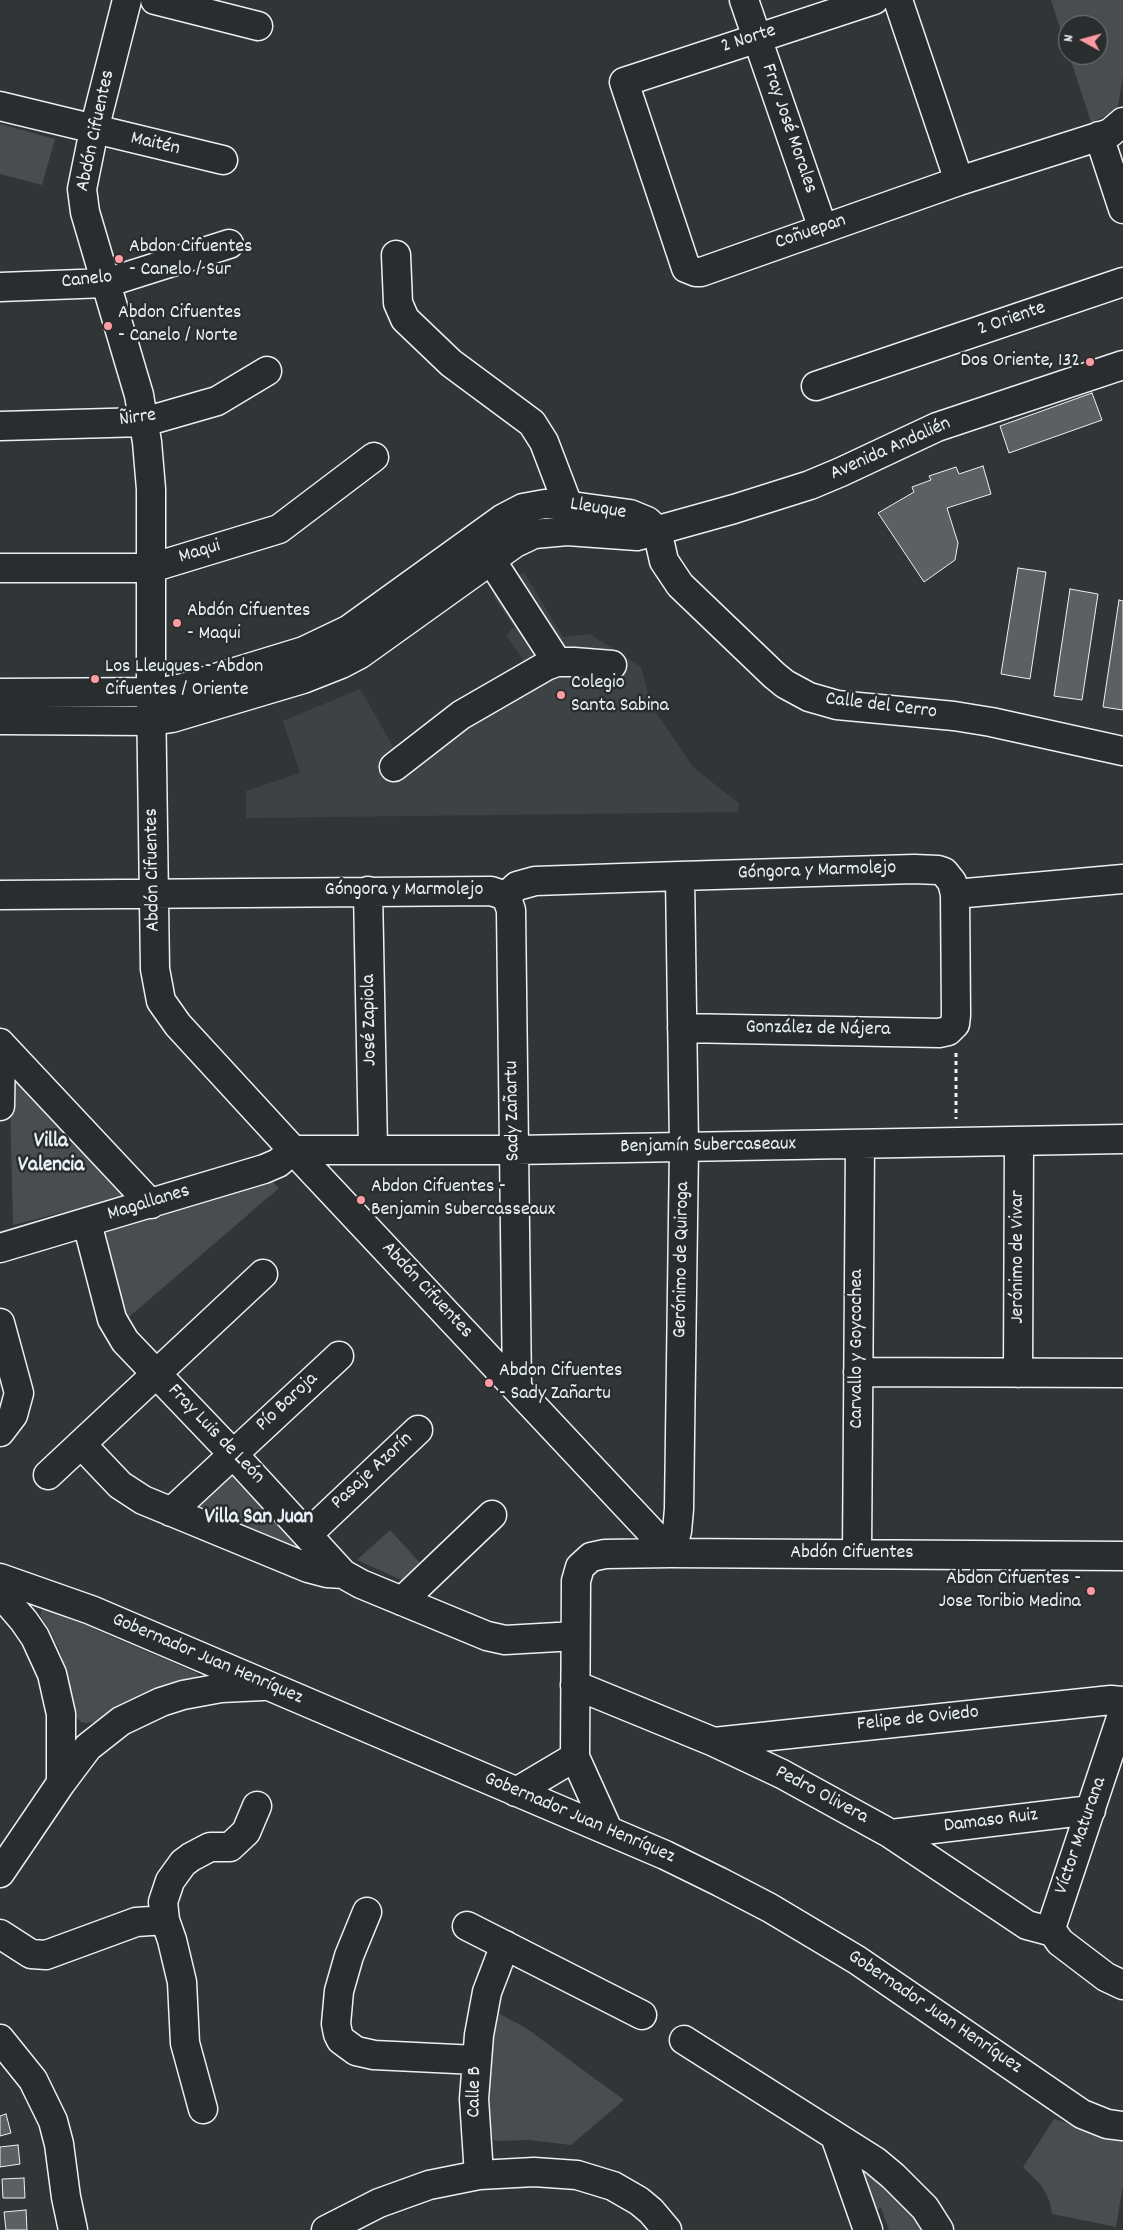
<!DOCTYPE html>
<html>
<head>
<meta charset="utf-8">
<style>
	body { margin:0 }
	#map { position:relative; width:1123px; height:2230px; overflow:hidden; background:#323536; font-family:Dekko,sans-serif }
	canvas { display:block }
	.north { position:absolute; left:1058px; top:15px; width:50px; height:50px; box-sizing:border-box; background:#2a2d2e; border:1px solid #767b7f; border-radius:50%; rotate:277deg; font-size:14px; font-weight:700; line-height:20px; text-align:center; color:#e8f1f8 }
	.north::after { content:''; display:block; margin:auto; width:18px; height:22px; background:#ff9aa2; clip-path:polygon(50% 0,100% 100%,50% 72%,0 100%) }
</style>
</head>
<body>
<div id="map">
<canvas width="1123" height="2230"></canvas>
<div class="north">N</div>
</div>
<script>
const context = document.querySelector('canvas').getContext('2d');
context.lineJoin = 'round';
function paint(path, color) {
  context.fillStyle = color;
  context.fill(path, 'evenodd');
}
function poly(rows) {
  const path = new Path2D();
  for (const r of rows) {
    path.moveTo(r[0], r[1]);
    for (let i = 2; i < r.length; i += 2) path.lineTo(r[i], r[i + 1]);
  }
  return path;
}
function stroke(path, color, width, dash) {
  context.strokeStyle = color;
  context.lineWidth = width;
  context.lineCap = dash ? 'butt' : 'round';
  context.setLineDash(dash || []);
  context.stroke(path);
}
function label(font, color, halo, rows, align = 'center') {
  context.font = font + ' Dekko,sans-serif';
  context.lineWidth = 5;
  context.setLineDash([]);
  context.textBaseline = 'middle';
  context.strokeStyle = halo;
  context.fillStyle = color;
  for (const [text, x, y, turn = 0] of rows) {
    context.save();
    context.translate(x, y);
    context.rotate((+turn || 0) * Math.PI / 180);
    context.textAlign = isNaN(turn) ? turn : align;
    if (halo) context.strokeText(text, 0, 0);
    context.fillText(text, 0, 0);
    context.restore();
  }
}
paint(poly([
	[524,572,563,637,590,634,641,667,651,705,694,768,739,803,738,812,246,818,246,791,300,773,283,721,360,689,394,748,432,721,526,664,506,635,514,627,493,596]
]), '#3f4244');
paint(poly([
	[1051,0,1123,0,1123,75,1117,112,1091,122,1069,55,1098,55,1098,25,1068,25,1068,53],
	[0,124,55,139,42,185,0,174],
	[9,1060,126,1196,13,1225],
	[268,1177,279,1188,123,1322,100,1239,108,1225],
	[228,1469,312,1555,186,1509],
	[390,1530,420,1563,404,1581,357,1560],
	[44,1606,81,1616,96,1630,197,1673,198,1677,146,1693,122,1705,97,1722,86,1723,81,1722,77,1718,72,1708,67,1673,60,1651,50,1631,40,1615],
	[498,2013,526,2028,624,2100,571,2145,529,2140,496,2141,491,2138,489,2128,485,2039],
	[1054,2119,1119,2139,1123,2143,1123,2185,1116,2227,1052,2214,1050,2202,1042,2186,1023,2167],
	[854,2163,893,2190,925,2230,889,2230,881,2208,867,2213]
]), '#494d4f');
const building = poly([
	[1092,393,1102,420,1009,453,1000,426,1092,393],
	[983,466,991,494,947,508,958,543,955,560,924,582,878,513,914,492,912,487,931,480,929,476,956,467,959,474,983,466],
	[1018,568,1046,572,1030,679,1001,674,1018,568],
	[1070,589,1098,594,1082,700,1054,696,1070,589],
	[1119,600,1123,601,1123,710,1103,707,1119,600],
	[6,2114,11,2133,0,2136,0,2116,6,2114],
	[18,2145,20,2164,0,2167,0,2147,18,2145],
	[24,2178,25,2198,3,2198,2,2179,24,2178],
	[26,2210,27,2230,6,2230,4,2212,26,2210]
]);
paint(building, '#5c6063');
stroke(building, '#e8f1f8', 1);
const minor = poly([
	[127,0,94,130,82,189,85,212,139,395,147,442,151,489,151,693,155,969,161,1001,178,1025,293,1150,671,1553],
	[155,0,258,26],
	[744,0,823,229],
	[874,0,624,82,686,268,696,272,701,272,959,181,1110,133,1123,122],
	[898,0,959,181],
	[0,106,223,160],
	[1099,136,1123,209],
	[396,255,398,303,405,319,451,363,532,423,544,442,568,505],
	[0,287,106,283,229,244],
	[816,386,1123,282],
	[0,426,144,422,217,401,267,371],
	[657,530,664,561,680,585,774,675,785,684,809,697,837,705,954,716,991,722,1123,751],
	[491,560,557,662],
	[0,568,151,568,279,529,374,457],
	[394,767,461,715,546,666,557,662,574,662,612,665],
	[368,891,373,1149],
	[955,894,1123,879],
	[0,895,491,891,506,896,511,910,517,1388],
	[506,896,517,886,535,881,680,876,914,869,938,870,944,872,952,882,955,894,956,1015,955,1024,948,1031,939,1033,682,1028],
	[0,1043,151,1204],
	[0,1106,1,1044],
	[293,1150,515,1150,1123,1139],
	[87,1223,112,1319,125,1341,233,1454,343,1574,361,1584,487,1636,505,1640,575,1636],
	[0,1248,264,1169,278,1163,293,1150],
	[0,1323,19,1393,13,1415,0,1432],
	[858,1372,1123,1373],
	[1018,1373,1019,1141],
	[81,1444,120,1485,143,1500,308,1568,327,1573,343,1574],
	[48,1475,263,1274],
	[171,1512,339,1356],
	[307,1535,418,1430],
	[671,1553,677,1531,679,1509,684,1147,680,876],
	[857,1554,860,1144],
	[0,1578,91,1610,665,1855,720,1882,770,1908,857,1960,1082,2114,1107,2124,1123,2126],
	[0,1593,24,1621,35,1637,52,1674,61,1714,61,1783],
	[402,1601,492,1515],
	[575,1685,714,1742,782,1774,891,1834,1027,1925,1053,1932],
	[1123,1712,1052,1925,1053,1932,1060,1942,1106,1977,1123,1985],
	[714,1742,1111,1700,1123,1701],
	[516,1792,575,1757],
	[608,1830,575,1757,576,1581,580,1567,591,1557,605,1554,671,1553,1123,1556],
	[891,1834,1091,1810],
	[0,1873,61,1783,88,1747,121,1721,161,1702,183,1695,221,1688,263,1686],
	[367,1912,349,1956,339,1991,336,2024,338,2034,341,2040,356,2051,374,2055,476,2060],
	[467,1926,642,2015],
	[0,1934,31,1954,46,1955,136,1922,165,1920],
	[0,2039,33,2080,53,2121,59,2144,66,2197,73,2230],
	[684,2040,875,2161,893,2176,925,2208,939,2230],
	[203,2109,185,2043,182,1982,172,1940,165,1920,163,1902,170,1881,183,1863,191,1857,210,1847,230,1847,246,1832,257,1806],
	[835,2136,868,2230],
	[479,2175,474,2099,479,2035,487,1992,505,1945],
	[326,2230,379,2203,429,2185,479,2175,534,2172,577,2175,613,2186,639,2201,651,2211,667,2230]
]);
const major = poly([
	[0,693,161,692,183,688,304,651,348,630,502,519,523,508,545,504,557,504,630,514,647,521,657,530],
	[0,720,152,721,172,718,303,679,341,664,360,654,515,543,534,534,567,531,637,536,734,509,810,485,841,472,937,427,1123,365]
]);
stroke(minor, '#e8f1f8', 31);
stroke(major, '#e8f1f8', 31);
stroke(poly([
	[956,1053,956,1119]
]), '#e8f1f8', 3, [4, 4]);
stroke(minor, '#2a2d2e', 28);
stroke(major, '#2a2d2e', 28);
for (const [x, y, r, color] of [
	[119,259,5,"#ff9aa2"],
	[108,326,5,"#ff9aa2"],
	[1090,362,5,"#ff9aa2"],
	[177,623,5,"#ff9aa2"],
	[95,679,5,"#ff9aa2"],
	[561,695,5,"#ff9aa2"],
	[361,1200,5,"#ff9aa2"],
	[489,1383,5,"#ff9aa2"],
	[1091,1591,5,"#ff9aa2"]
]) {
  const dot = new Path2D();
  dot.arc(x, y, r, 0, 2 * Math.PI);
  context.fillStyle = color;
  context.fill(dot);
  stroke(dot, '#2a2d2e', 2);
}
label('20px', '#e8f1f8', '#2a2d2e', [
	["2 Norte",749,40,-18],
	["Fray José Morales",788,129,71],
	["Abdón Cifuentes",97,131,-78],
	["Maitén",155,145,13],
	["Coñuepan",811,233,-19],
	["Canelo",87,281,-6],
	["2 Oriente",1012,320,-19],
	["Ñirre",138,419,-8],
	["Avenida Andalién",891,450,-24],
	["Lleuque",598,510,9],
	["Maqui",200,553,-17],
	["Calle del Cerro",881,707,7],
	["Abdón Cifuentes",154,870,-91],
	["Góngora y Marmolejo",817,872,-2],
	["Góngora y Marmolejo",404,891],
	["José Zapiola",371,1020,-91],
	["González de Nájera",818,1030,1],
	["Sady Zañartu",514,1111,-91],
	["Benjamín Subercaseaux",708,1147,-1],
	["Magallanes",149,1204,-17],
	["Jerónimo de Vivar",1019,1257,-90],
	["Gerónimo de Quiroga",683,1260,-89],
	["Abdón Cifuentes",426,1291,47],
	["Carvallo y Goycochea",858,1349,-90],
	["Pío Baroja",288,1403,-43],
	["Fray Luis de León",215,1435,46],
	["Pasaje Azorín",373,1472,-43],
	["Abdón Cifuentes",852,1554],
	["Gobernador Juan Henríquez",207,1660,23],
	["Felipe de Oviedo",918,1720,-6],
	["Pedro Olivera",821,1796,28],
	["Gobernador Juan Henríquez",579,1819,23],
	["Damaso Ruiz",991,1822,-7],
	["Víctor Maturana",1082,1836,-71],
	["Gobernador Juan Henríquez",934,2013,34],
	["Calle B",476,2092,-89]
]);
label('20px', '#e8f1f8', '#2a2d2e', [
	["Abdon Cifuentes",129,248],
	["- Canelo / Sur",129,271],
	["Abdon Cifuentes",118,314],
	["- Canelo / Norte",118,337],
	["Dos Oriente, 132",1080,362,"right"],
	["Abdón Cifuentes",187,612],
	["- Maqui",187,635],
	["Los Lleuques - Abdon",105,668],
	["Cifuentes / Oriente",105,691],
	["Colegio",571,684],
	["Santa Sabina",571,707],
	["Abdon Cifuentes -",371,1188],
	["Benjamin Subercasseaux",371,1211],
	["Abdon Cifuentes",499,1372],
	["- Sady Zañartu",499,1395],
	["Abdon Cifuentes -",1081,1580,"right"],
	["Jose Toribio Medina",1081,1603,"right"]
], 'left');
label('bold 21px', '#e8f1f8', '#2a2d2e', [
	["Villa",51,1143],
	["Valencia",51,1167],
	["Villa San Juan",259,1519]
]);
</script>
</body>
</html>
